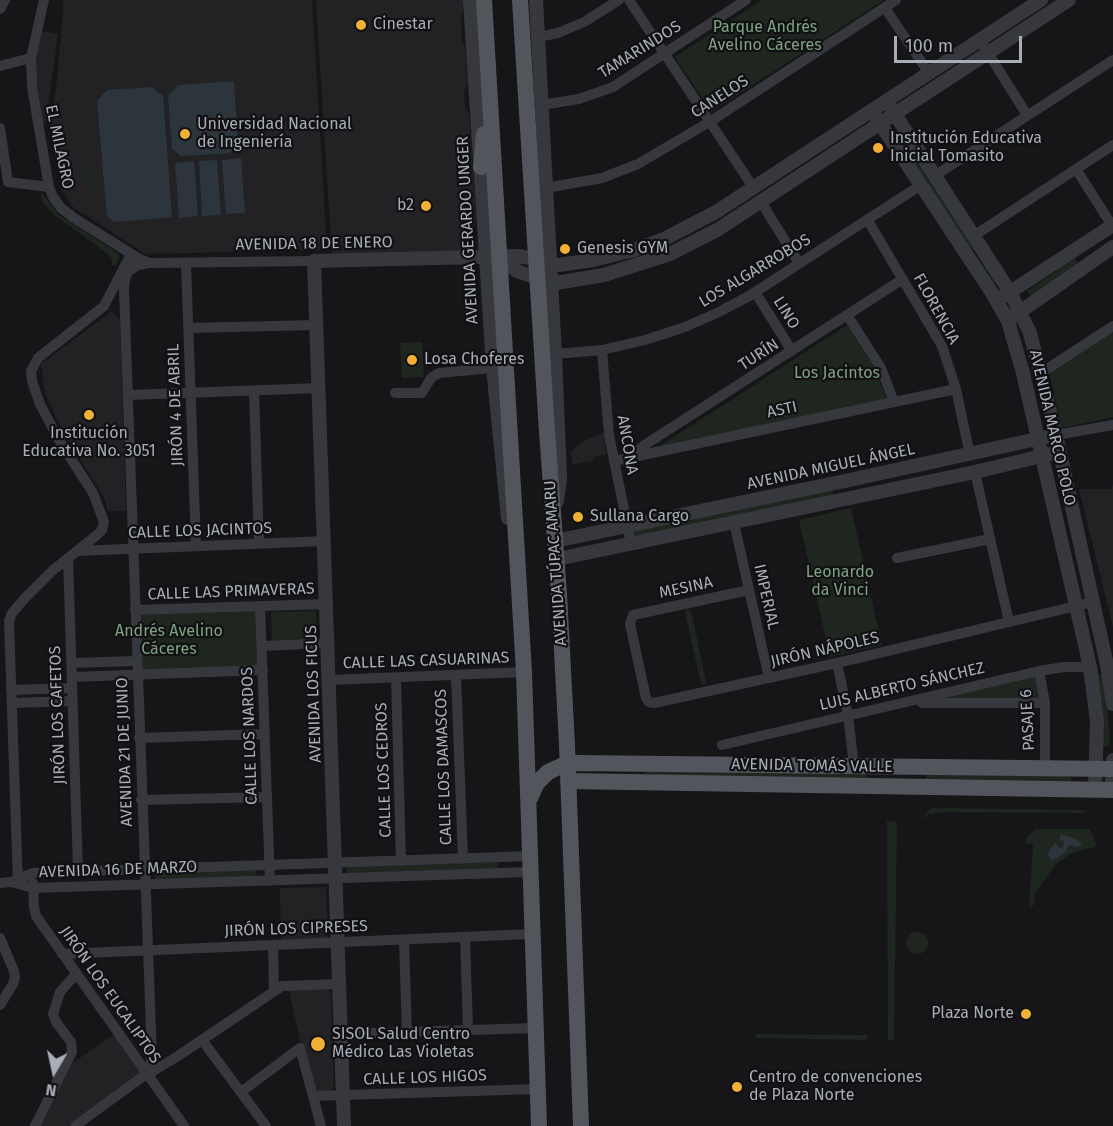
<!DOCTYPE html>
<html>
<head>
<meta charset="utf-8">
<style>
	body { margin:0 }
	#map { position:relative; width:1113px; height:1126px; overflow:hidden; background:#161618; font-family:"Fira Sans",sans-serif }
	canvas { display:block }
	.north { position:absolute; left:24px; top:1042px; width:60px; height:60px; -webkit-text-stroke:4px #111113; paint-order:stroke; rotate:189deg; font-size:16px; font-weight:700; line-height:24px; text-align:center; color:#a8adb8 }
	.north::after { content:''; display:block; margin:auto; width:21px; height:27px; background:#a8adb8; clip-path:polygon(50% 0,100% 100%,50% 72%,0 100%) }
	.scale { position:absolute; left:894px; top:36px; width:128px; height:27px; box-sizing:border-box; border:3px solid #a8adb8; border-top:0; padding-left:8px; font-size:18px; line-height:21px; white-space:nowrap; color:#a8adb8; -webkit-text-stroke:4px #111113; paint-order:stroke }
</style>
</head>
<body>
<div id="map">
<canvas width="1113" height="1126"></canvas>
<div class="north">N</div>
<div class="scale">100 m</div>
</div>
<script>
const context = document.querySelector('canvas').getContext('2d');
context.lineJoin = 'round';
function paint(path, color) {
  context.fillStyle = color;
  context.fill(path, 'evenodd');
}
function poly(rows) {
  const path = new Path2D();
  for (const r of rows) {
    if (r.length === 3) {
      path.moveTo(r[0] + r[2], r[1]);
      path.arc(r[0], r[1], r[2], 0, 2 * Math.PI);
      continue;
    }
    path.moveTo(r[0], r[1]);
    for (let i = 2; i < r.length; i += 2) path.lineTo(r[i], r[i + 1]);
  }
  return path;
}
function stroke(path, color, width, dash) {
  context.strokeStyle = color;
  context.lineWidth = width;
  context.lineCap = dash ? 'butt' : 'round';
  context.setLineDash(dash || []);
  context.stroke(path);
}
function label(font, color, halo, rows, align = 'center') {
  context.font = font + ' "Fira Sans",sans-serif';
  context.lineWidth = 4.5;
  context.setLineDash([]);
  context.textBaseline = 'middle';
  context.strokeStyle = halo;
  context.fillStyle = color;
  for (const [text, x, y, turn = 0] of rows) {
    context.save();
    context.translate(x, y);
    context.rotate((+turn || 0) * Math.PI / 180);
    context.textAlign = isNaN(turn) ? turn : align;
    if (halo) context.strokeText(text, 0, 0);
    context.fillText(text, 0, 0);
    context.restore();
  }
}
paint(poly([
	[63,0,312,0,327,250,145,254,73,207,61,189,49,124,56,89,63,12],
	[316,0,463,0,463,11,461,15,462,41,465,45,468,85,464,90,465,109,469,113,476,221,473,228,468,232,468,245,466,251,332,256],
	[39,30,58,34,46,123,41,124,34,67],
	[112,311,120,320,126,511,108,511,104,497,65,436,45,394,41,364],
	[603,433,607,454,593,457,593,461,572,465,571,451,586,440],
	[1113,485,1113,627,1079,489,1110,489],
	[326,887,328,939,281,941,280,888],
	[289,990,327,990,331,993,334,1087,330,1092,320,1092,315,1089,300,1040],
	[114,1034,140,1071,139,1075,68,1126,40,1126,70,1065]
]), '#222225');
paint(poly([
	[762,0,884,0,711,112,675,57],
	[88,93,98,210,92,207,83,97],
	[897,133,929,171,998,281,994,283,975,252,966,243,894,135],
	[41,192,59,215,118,253,119,257,116,265,112,265,112,259,108,254,53,214,42,201],
	[1073,256,1078,263,1031,297,1027,291,1055,272],
	[847,325,875,369,887,400,660,446],
	[1113,331,1113,417,1062,428,1049,372],
	[422,342,424,377,402,378,400,343],
	[834,488,831,499,638,539,634,535,635,530],
	[851,508,882,645,830,657,799,520],
	[687,609,691,610,706,682,704,685,701,684,685,612],
	[256,611,258,666,141,671,139,615],
	[316,611,317,639,272,640,271,612],
	[1095,674,1103,675,1107,696,1110,744,1106,747,1103,746],
	[1034,675,1041,699,924,701],
	[644,769,863,771,870,780,644,775],
	[927,771,1071,773,1071,781,926,780],
	[932,808,1084,810,1085,813,943,812,929,814,925,819,925,814],
	[887,821,897,822,894,1040,888,1041],
	[1036,829,1090,829,1097,846,1070,854,1056,864,1036,892,1033,906,1029,908,1033,844,1025,843,1028,836],
	[498,862,498,868,347,873,346,867],
	[256,870,256,877,155,880,155,873],
	[917,943,11],
	[756,1034,868,1035,867,1040,756,1038]
]), '#1e261f');
paint(poly([
	[234,81,238,144,230,153,181,156,172,149,168,96,178,85],
	[152,87,163,96,172,217,114,222,107,216,97,101,107,90],
	[241,158,245,213,226,214,222,160],
	[217,160,221,215,202,216,199,161],
	[194,161,198,216,179,218,175,163],
	[1062,834,1077,840,1082,844,1077,847,1069,845,1065,853,1052,861,1048,855,1049,850,1055,843,1060,848,1063,847,1064,842,1059,839]
]), '#2c353c');
stroke(poly([
	[44,0,31,58,32,87,49,187,53,197,61,208,74,218,138,258,149,263,314,261],
	[629,0,753,187],
	[885,8,929,73],
	[0,9,5,0],
	[538,37,558,33,584,22,619,0],
	[980,40,1027,115],
	[0,66,31,58],
	[541,105,579,99,613,87,746,0],
	[0,128,8,182,49,187],
	[1076,169,1113,227],
	[936,175,1113,60],
	[546,188,602,178,638,164,711,121,896,0],
	[761,202,799,263],
	[867,219,942,346,956,389,970,455],
	[975,235,1113,145],
	[186,263,196,546],
	[755,292,792,351],
	[847,315,881,368,894,402],
	[188,328,317,325],
	[602,350,609,435,631,544],
	[555,354,602,350,645,340,685,327,719,312,749,296,921,185],
	[1041,373,1113,326],
	[254,391,259,543],
	[395,393,422,393,431,378,439,373,493,368],
	[128,395,320,388],
	[1056,435,1113,425],
	[632,455,643,446,903,279],
	[614,461,956,389],
	[975,472,1009,622],
	[734,523,769,678],
	[77,551,325,541],
	[68,558,78,871],
	[897,558,990,539],
	[749,590,633,615,630,624,646,698,649,702,654,703,837,663,1093,602],
	[260,606,270,881],
	[135,610,327,604],
	[262,646,328,643],
	[71,663,137,661],
	[837,663,848,715,854,766],
	[1039,671,1045,703,1045,768],
	[456,675,463,859],
	[72,677,263,670],
	[396,678,401,861],
	[330,680,524,672],
	[11,690,72,688],
	[12,703,73,701],
	[922,703,1045,703],
	[139,738,265,734],
	[722,745,1039,671,1064,667,1090,667],
	[141,800,267,797],
	[15,880,33,873,530,856],
	[0,883,12,882,33,888,530,872],
	[33,883,34,907,36,916,184,1126],
	[18,884,9,621,12,613,25,598,52,571,97,535,102,530,104,522,93,493,59,440,40,404,32,381,31,371,38,358,104,306,131,254],
	[465,937,468,1030],
	[0,938,14,971,15,978,13,984,0,1005],
	[404,940,407,1032],
	[273,945,274,991],
	[62,954,532,934],
	[341,1034,535,1028],
	[202,1040,266,1126],
	[147,1074,152,1058,124,290,125,279,128,272,136,266,149,263],
	[241,1092,300,1048,321,1126],
	[313,1096,538,1089],
	[35,1126,72,1052,71,1042,56,1022,53,1014,60,992,76,974],
	[75,1126,141,1078,175,1058,282,986,340,984]
]), '#37383d', 10);
stroke(poly([
	[470,0,493,368,508,518],
	[536,0,555,354,560,478,557,501],
	[891,108,1010,292,1030,333,1056,435,1107,665,1113,704],
	[872,111,994,296,1008,321,1023,373,1090,667,1097,721,1095,790],
	[499,257,517,271,542,280,556,283,604,275,670,254,717,230,1069,0],
	[1004,296,1113,225],
	[1014,316,1113,247],
	[555,541,845,481,1046,437],
	[557,559,975,472,1050,454],
	[1112,790,1113,760],
	[344,1126,314,261,518,256,530,258,546,265,559,265,593,260,634,250,664,239,716,212,1041,0]
]), '#37383d', 14);
stroke(poly([
	[484,0,524,672,539,1126],
	[520,0,547,432,559,594,567,745,581,1126],
	[481,167,484,134],
	[568,781,1113,790],
	[530,798,537,783,548,772,561,766,578,763,1113,769]
]), '#53555c', 16);
for (const [x, y, r, color] of [
	[361,25,6,"#f2b134"],
	[185,134,6,"#f2b134"],
	[878,148,6,"#f2b134"],
	[426,206,6,"#f2b134"],
	[565,249,6,"#f2b134"],
	[412,360,6,"#f2b134"],
	[89,415,6,"#f2b134"],
	[578,517,6,"#f2b134"],
	[1026,1014,6,"#f2b134"],
	[318,1044,8,"#f2b134"],
	[737,1087,6,"#f2b134"]
]) {
  const dot = new Path2D();
  dot.arc(x, y, r, 0, 2 * Math.PI);
  context.fillStyle = color;
  context.fill(dot);
  stroke(dot, '#111113', 2);
}
label('16px', '#a8adb8', '#111113', [
	["Cinestar",373,25],
	["Universidad Nacional",197,125],
	["de Ingeniería",197,143],
	["Institución Educativa",890,139],
	["Inicial Tomasito",890,157],
	["b2",414,206,"right"],
	["Genesis GYM",577,249],
	["Losa Choferes",424,360],
	["Institución",89,434,"center"],
	["Educativa No. 3051",89,452,"center"],
	["Sullana Cargo",590,517],
	["Plaza Norte",1014,1014,"right"],
	["SISOL Salud Centro",332,1035],
	["Médico Las Violetas",332,1053],
	["Centro de convenciones",749,1078],
	["de Plaza Norte",749,1096]
], 'left');
label('16px', '#7fa381', '#111113', [
	["Parque Andrés",765,28],
	["Avelino Cáceres",765,46],
	["Los Jacintos",837,374],
	["Leonardo",840,573],
	["da Vinci",840,591],
	["Andrés Avelino",169,632],
	["Cáceres",169,650]
]);
label('16px', '#a8adb8', '#111113', [
	["TAMARINDOS",640,50,-32],
	["CANELOS",720,97,-33],
	["EL MILAGRO",59,147,78],
	["AVENIDA GERARDO UNGER",468,230,-93],
	["AVENIDA 18 DE ENERO",314,244,-1],
	["LOS ALGARROBOS",755,271,-31],
	["FLORENCIA",936,309,61],
	["LINO",786,313,58],
	["TURÍN",759,355,-33],
	["JIRÓN 4 DE ABRIL",176,405,-92],
	["ASTI",782,410,-12],
	["AVENIDA MARCO POLO",1052,428,77],
	["ANCONA",627,445,80],
	["AVENIDA MIGUEL ÁNGEL",831,467,-12],
	["CALLE LOS JACINTOS",200,531,-2],
	["AVENIDA TÚPAC AMARU",556,563,-94],
	["MESINA",686,588,-12],
	["CALLE LAS PRIMAVERAS",231,592,-2],
	["IMPERIAL",766,597,77],
	["JIRÓN NÁPOLES",825,650,-13],
	["CALLE LAS CASUARINAS",426,661,-2],
	["LUIS ALBERTO SÁNCHEZ",902,687,-13],
	["AVENIDA LOS FICUS",314,694,-92],
	["JIRÓN LOS CAFETOS",58,715,-92],
	["PASAJE 6",1028,720,-93],
	["CALLE LOS NARDOS",250,736,-92],
	["AVENIDA 21 DE JUNIO",125,752,-92],
	["AVENIDA TOMÁS VALLE",812,766,1],
	["CALLE LOS DAMASCOS",444,767,-92],
	["CALLE LOS CEDROS",384,770,-92],
	["AVENIDA 16 DE MARZO",118,870,-2],
	["JIRÓN LOS CIPRESES",296,929,-2],
	["JIRÓN LOS EUCALIPTOS",110,995,55],
	["CALLE LOS HIGOS",425,1078,-2]
]);
</script>
</body>
</html>
